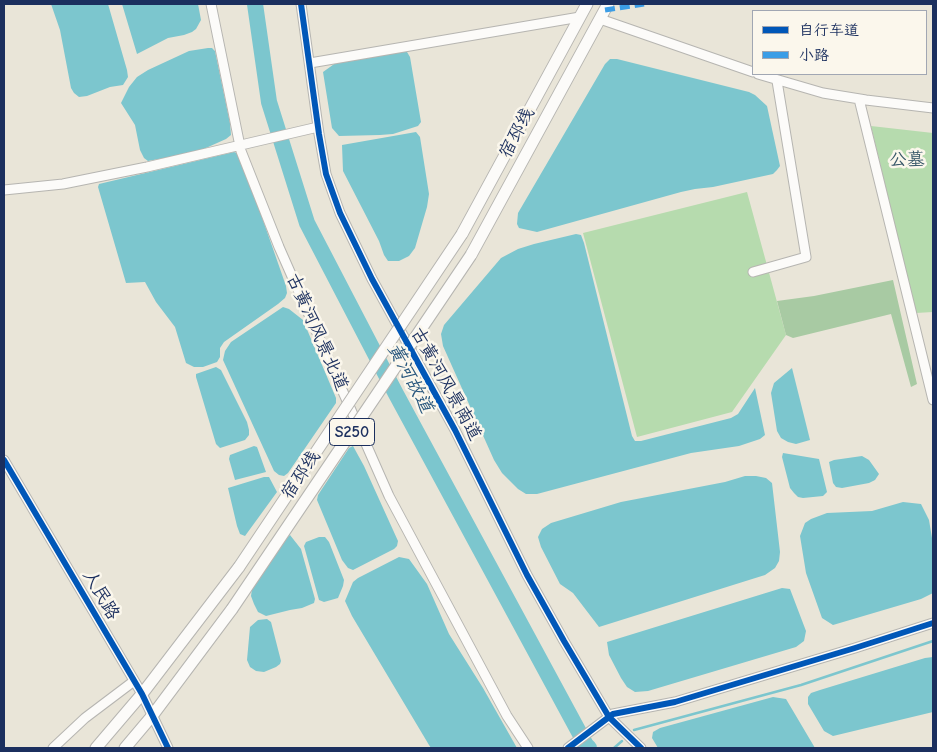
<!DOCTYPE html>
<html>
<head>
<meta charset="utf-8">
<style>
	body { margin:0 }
	#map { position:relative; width:937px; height:752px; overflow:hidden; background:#e9e5d8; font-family:"Comic Neue","LXGW WenKai TC",sans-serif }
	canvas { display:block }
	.frame { position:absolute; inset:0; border:5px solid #1b2f5e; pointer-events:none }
	.legend { position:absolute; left:752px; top:10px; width:175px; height:65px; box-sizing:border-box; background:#fbf7ec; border:1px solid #a1a7b3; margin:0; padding:6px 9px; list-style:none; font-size:15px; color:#1b2f5e }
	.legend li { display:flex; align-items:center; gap:10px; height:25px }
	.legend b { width:25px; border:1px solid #a1a7b3 }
</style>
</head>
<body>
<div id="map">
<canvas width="937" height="752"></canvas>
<div class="frame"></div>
<ul class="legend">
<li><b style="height:6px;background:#0057b8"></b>自行车道</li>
<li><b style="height:6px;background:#3b9de6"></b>小路</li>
</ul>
</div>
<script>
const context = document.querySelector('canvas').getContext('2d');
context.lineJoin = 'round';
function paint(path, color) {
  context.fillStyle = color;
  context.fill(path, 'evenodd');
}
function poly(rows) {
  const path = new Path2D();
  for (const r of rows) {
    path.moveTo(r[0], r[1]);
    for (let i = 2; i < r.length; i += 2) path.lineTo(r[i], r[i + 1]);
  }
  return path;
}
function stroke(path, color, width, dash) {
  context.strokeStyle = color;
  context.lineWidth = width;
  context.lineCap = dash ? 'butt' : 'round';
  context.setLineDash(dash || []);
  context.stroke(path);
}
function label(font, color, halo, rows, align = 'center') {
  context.font = font + ' "Comic Neue","LXGW WenKai TC",sans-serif';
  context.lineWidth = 5;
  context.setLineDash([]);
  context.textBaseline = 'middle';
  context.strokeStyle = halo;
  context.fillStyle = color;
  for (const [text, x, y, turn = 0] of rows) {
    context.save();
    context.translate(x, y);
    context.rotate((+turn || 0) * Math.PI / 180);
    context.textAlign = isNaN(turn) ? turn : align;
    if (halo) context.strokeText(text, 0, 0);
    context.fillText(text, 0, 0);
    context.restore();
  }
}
paint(poly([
	[871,126,933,133,933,312,916,313],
	[747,192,786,335,732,412,637,437,583,233]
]), '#b6dbae');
paint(poly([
	[893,280,917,384,911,387,891,314,793,338,786,335,777,301,814,296]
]), '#a8caa3');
paint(poly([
	[51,4,108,4,127,70,128,77,123,85,110,87,87,96,79,97,74,93,71,88,60,30],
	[122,4,198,4,201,20,196,29,192,32,184,35,168,38,137,54],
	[208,48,212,48,215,51,230,123,231,135,226,139,197,152,148,161,144,158,140,150,135,125,121,103,129,87,137,77,148,70,189,51],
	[403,50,407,52,410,57,421,122,418,126,393,134,380,135,339,136,332,128,323,72,337,62],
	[610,59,617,59,749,92,755,95,767,106,780,166,777,170,773,174,713,187,695,189,681,192,537,232,519,228,517,224,518,213,605,64],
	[416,132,420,137,429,194,427,207,415,248,409,256,399,261,388,261,384,255,379,241,343,171,342,145],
	[234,152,239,154,242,160,286,286,287,293,285,298,278,304,224,342,220,348,220,357,217,362,203,367,194,367,186,363,175,327,156,302,145,282,126,283,98,187,99,184],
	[576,234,581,235,584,243,632,436,635,441,641,441,731,418,738,414,755,388,765,435,760,439,739,446,691,453,537,494,526,494,518,489,502,473,494,460,443,346,441,334,444,325,501,258,518,249,534,244],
	[283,307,289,309,303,320,336,398,336,403,288,473,284,476,279,475,274,471,223,360,225,351,231,342],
	[216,367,221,370,247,422,249,430,249,435,245,440,220,448,216,444,196,377,196,374],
	[792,368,810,440,796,444,788,442,781,438,777,431,771,393,774,383],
	[254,446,257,447,266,472,235,480,229,459,230,455],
	[353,446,364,466,398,541,397,546,394,549,353,570,348,568,342,560,317,500,318,495,349,448],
	[783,453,819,459,827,492,823,496,803,498,798,497,794,493,790,488,782,457],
	[862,456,869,460,879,474,875,480,869,483,842,488,836,487,833,483,829,462,834,460],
	[745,476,756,476,766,478,772,483,780,552,779,561,775,568,765,575,749,580,599,627,573,593,560,584,541,547,538,537,542,529,551,523,621,502,725,482],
	[264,477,269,477,277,492,245,536,240,534,237,526,228,488],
	[903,502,921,504,929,520,933,544,933,593,921,599,833,625,822,618,806,573,800,536,805,523,811,519,827,513,872,511],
	[290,535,301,549,315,599,314,603,302,608,290,610,266,616,258,612,254,604,251,596,252,589,286,538],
	[319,537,325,537,329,542,344,580,343,586,338,598,324,602,319,600,304,546,306,542],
	[399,557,409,559,427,584,449,634,483,688,517,748,431,748,429,745,352,616,345,601,353,582,358,578],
	[782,588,790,589,806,631,804,641,796,647,648,691,635,692,627,687,621,678,609,655,607,642],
	[267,619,271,622,281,661,280,664,276,667,264,672,256,671,250,667,247,660,250,627,258,620],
	[933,657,933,712,833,736,824,731,808,704,808,697,811,693,820,690,925,658],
	[773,697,786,699,815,748,658,748,652,738,653,732,660,728]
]), '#7cc6ce');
stroke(poly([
	[634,730,801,685,933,641],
	[581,748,586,745],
	[614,748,622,741]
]), '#7cc6ce', 2.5);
stroke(poly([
	[255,4,269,102,307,223,396,394,586,745,589,748]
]), '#7cc6ce', 16);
const minor = poly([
	[211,4,241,151,279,247,389,496,507,716,528,748],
	[301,4,319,134,326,174,340,213,372,279,455,430,527,575,564,641,609,717,641,748],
	[600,19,753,72],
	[310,63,580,17],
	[758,74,823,93,866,100,933,108],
	[859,99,933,400],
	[4,190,63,184,147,167,318,127],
	[753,272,806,257,777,81],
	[4,460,142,694,168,748],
	[53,748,85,718,134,681],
	[568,748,613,714,675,702,855,648,933,623]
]);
const major = poly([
	[462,234,587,4],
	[471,255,608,4],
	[96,748,142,694,239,567],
	[125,748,152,716,232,609]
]);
stroke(minor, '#b6b5b1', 11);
stroke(major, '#b6b5b1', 13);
stroke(minor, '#fcfbf9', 9);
stroke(major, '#fcfbf9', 11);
const majorBridge = poly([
	[239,567,462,234],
	[232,609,471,255]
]);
stroke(majorBridge, '#b6b5b1', 13, []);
stroke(majorBridge, '#fcfbf9', 11);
stroke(poly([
	[605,10,644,4]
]), '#3b9de6', 5, [10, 5]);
stroke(poly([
	[301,4,319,134,326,174,340,213,372,279,455,430,527,575,564,641,609,717,641,748],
	[4,460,142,694,168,748],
	[568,748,613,714,675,702,855,648,933,623]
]), '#0057b8', 6);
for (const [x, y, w] of [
	[352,432,45]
]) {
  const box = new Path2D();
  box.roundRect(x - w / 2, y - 13.5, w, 27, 4);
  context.fillStyle = '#fbf7ec';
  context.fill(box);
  stroke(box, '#1b2f5e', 1);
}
label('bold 16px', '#1b2f5e', null, [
	["S250",352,432]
]);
label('18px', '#1b2f5e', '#fbf7ec', [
	["宿邳线",517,133,-62],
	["古黄河风景北道",317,332,66],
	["古黄河风景南道",446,384,61],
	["宿邳线",301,475,-56],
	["人民路",101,595,60]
]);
label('18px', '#385869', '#fbf7ec', [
	["公墓",907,160]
]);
label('italic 19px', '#2a587e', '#fbf7ec', [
	["黄河故道",410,378,62]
]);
</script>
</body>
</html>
